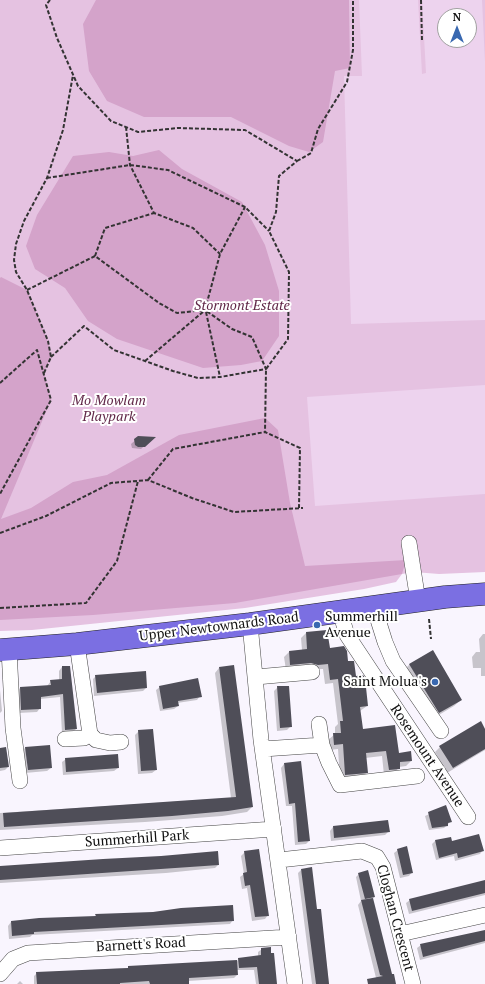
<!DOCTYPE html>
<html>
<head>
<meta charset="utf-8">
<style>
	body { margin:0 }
	#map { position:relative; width:485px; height:984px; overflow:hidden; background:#f9f5fe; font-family:"PT Serif",serif }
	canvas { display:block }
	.north { position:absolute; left:437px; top:8px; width:40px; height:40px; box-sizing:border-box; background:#fff; border:1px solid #a0a0a0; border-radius:50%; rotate:0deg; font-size:11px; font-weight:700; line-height:16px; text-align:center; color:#111 }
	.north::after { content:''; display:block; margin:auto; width:14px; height:18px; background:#3968b0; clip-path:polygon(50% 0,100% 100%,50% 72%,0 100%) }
</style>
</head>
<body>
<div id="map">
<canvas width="485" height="984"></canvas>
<div class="north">N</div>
</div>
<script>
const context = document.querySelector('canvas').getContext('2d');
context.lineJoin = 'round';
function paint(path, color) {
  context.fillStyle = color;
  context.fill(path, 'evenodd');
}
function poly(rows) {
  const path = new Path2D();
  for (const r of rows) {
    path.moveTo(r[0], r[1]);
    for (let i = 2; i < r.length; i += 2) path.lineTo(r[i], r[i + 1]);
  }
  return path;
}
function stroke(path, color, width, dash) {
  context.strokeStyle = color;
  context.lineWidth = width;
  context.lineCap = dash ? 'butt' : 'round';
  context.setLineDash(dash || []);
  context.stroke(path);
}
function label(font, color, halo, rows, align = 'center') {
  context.font = font + ' "PT Serif",serif';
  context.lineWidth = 4;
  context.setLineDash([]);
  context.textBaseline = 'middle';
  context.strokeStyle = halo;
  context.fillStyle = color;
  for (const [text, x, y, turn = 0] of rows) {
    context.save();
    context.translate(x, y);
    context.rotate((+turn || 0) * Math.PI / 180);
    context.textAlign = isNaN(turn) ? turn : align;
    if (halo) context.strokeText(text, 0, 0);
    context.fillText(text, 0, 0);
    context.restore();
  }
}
paint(poly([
	[0,0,485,0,485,572,439,574,414,572,402,574,396,582,364,589,245,608,32,630,0,631],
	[445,16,469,16,469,40,445,40]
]), '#e5c2e1');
paint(poly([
	[96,0,349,0,350,68,335,71,323,142,309,152,289,146,231,117,144,117,107,101,89,71,83,24],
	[159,150,182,169,242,202,265,245,279,291,279,336,262,361,241,365,203,368,117,339,88,321,65,288,35,269,26,246,37,215,73,156,109,152,133,156],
	[1,277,27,290,48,341,51,357,44,373,51,400,1,519,31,508,73,482,107,475,179,435,265,418,278,430,290,503,305,566,406,560,402,574,235,603,93,615,0,620,0,278]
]), '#d4a3ca');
paint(poly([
	[359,0,418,0,422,74,426,73,422,0,482,0,485,62,485,320,351,324,344,76,362,76],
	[445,16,469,16,469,40,445,40],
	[485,385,485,494,315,506,307,397]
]), '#edd3ee');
paint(poly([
	[139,437,153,438,141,449,132,448,131,444],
	[306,633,347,662,367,706,360,711,362,730,398,754,411,761,406,766,399,767,394,774,384,775,382,756,365,758,367,772,362,778,340,780,338,749,329,750,328,740,335,734,335,727,338,724,333,683,325,684,323,669,286,670,284,657,289,652,302,650,301,638],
	[483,634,485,634,485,676,481,676,481,668,473,668,472,657,476,652,480,652,479,639],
	[433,651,461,700,454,706,432,719,402,672,409,665],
	[62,667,76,729,73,732,62,733,60,697,40,699,40,708,37,712,18,713,17,691,20,688,47,686,51,681,59,680,59,671],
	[219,668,252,807,247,812,222,816,145,822,0,830,0,813,231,798,215,673],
	[96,676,146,688,143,691,94,696,93,679],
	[160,687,200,696,197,700,177,703,178,706,174,709,160,711,156,690],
	[278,687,291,726,287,730,277,731,274,691],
	[0,690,2,711,0,713],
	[485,730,485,750,447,773,435,752,440,747],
	[139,731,156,770,152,773,138,774,135,735],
	[49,746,51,768,47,771,25,773,22,751,25,748],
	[6,748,8,767,5,770,0,771,0,749],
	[66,759,118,768,114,771,63,775,62,762],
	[284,764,309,841,306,844,295,845,292,806,286,806,281,768],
	[445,807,451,821,444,828,429,830,425,816],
	[333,827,388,832,385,835,331,841,330,831],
	[435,841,452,843,483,850,480,854,455,861,454,856,436,860,432,844],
	[398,850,412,872,409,876,400,878,394,853],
	[245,852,268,915,265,919,252,921,247,888,242,889,240,877,244,874,241,856],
	[218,865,215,868,166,873,0,883,0,867],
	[301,870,316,910,320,910,329,984,312,984,298,873],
	[359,874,374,897,372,899,391,976,395,984,381,984,376,978,358,905,361,901,356,877],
	[485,882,485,895,409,914,406,903,410,900],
	[96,915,233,920,230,924,32,935,30,937,9,939,8,926,11,922,94,917],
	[485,931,485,943,420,960,417,948,421,945],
	[262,949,276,984,256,984,254,970,237,970,237,975,234,978,188,981,188,984,34,984,34,976,37,973,236,962,239,959,258,957,258,952],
	[20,981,23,984,17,984]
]), '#0003');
paint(poly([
	[138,436,156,437,145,447,138,447,135,445,134,439],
	[327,630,330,648,344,646,347,651,348,661,354,661,356,676,363,675,365,678,368,706,360,707,363,729,395,725,399,753,411,751,412,761,400,762,400,769,389,770,386,751,366,753,368,773,345,775,343,744,334,745,333,733,341,733,340,721,343,721,338,679,330,680,328,664,318,665,311,663,290,665,289,651,307,649,306,632],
	[433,650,462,700,439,713,409,664],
	[234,665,253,807,228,811,172,816,4,827,3,813,236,797,219,667],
	[62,666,70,666,77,729,65,730,63,694,41,697,41,709,21,710,20,687,51,685,50,680,62,679],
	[146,671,147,688,97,693,95,675],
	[198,678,202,697,178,701,179,706,163,709,159,686],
	[277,686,289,686,292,727,280,728],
	[481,721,485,729,485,749,453,768,439,746],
	[153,729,157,770,141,771,138,730],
	[50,745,52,768,28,770,25,747],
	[6,747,9,767,0,768,0,748],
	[118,754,119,768,66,772,65,758],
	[301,761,310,841,298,842,295,803,289,804,284,763],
	[446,805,452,822,448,823,448,826,432,828,428,812],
	[388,820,390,832,334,838,333,826],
	[479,834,484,851,458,858,457,853,439,858,435,840,451,837,452,841],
	[407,846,413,873,403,875,397,849],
	[259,849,269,916,255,917,250,885,245,886,243,873,247,872,244,851],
	[218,851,219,865,0,880,0,866,103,859,161,856],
	[312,867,317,909,321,909,329,984,316,984,301,869],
	[368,870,375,897,365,899,358,873],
	[485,880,485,893,412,911,409,899],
	[373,898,392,974,394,974,396,984,368,984,367,979,383,976,380,975,361,900],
	[233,905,234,921,34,932,34,934,12,936,11,921,39,918,96,916,95,914,153,912,181,908],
	[485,930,485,941,423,957,420,944],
	[271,947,271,953,274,953,277,984,259,984,257,967,239,968,238,958,261,955,261,948],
	[237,960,238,975,189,978,189,984,150,984,149,981,120,983,120,984,37,984,36,972,128,968,128,966]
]), '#4f4e58');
const minor = poly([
	[409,543,418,601],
	[374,607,385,642,393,661,441,731],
	[340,612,347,635,468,817],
	[250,624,261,740,295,984],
	[77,644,90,734,96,740,110,743,121,742],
	[9,649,13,728,20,781],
	[256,677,312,672],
	[319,724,322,745,329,763,340,785,417,776],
	[65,739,84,738,90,734],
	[263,749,322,745],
	[0,848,274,829],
	[279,860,362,851,377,857,383,867,413,984],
	[400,934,485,915],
	[0,974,13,959,28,953,289,937]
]);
const highway = poly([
	[0,650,77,644,250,624,445,597,485,594]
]);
stroke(minor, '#444', 16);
stroke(highway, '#222', 23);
stroke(poly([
	[50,0,46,5,57,38,78,86,111,121,138,132,178,128,245,130,297,161,279,176,276,212,269,231,289,272,288,339,266,369,265,432],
	[421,0,422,41],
	[126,127,130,165,154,213,193,228,220,254],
	[297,161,311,153,318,129,347,82,353,50,353,0],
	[47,178,130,165,168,170,245,207,269,231],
	[95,256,105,228,154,213],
	[27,290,95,256,159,303,177,313,205,310,220,254,245,207],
	[206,312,220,377],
	[51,357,84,326,114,350,173,371,198,378,220,377,266,369,252,337,232,329,205,310],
	[145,361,204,311],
	[44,373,51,357,48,341,27,290,16,272,14,260,16,244,24,221,47,178,63,130,73,75],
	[0,383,37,350,51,400,0,494],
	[148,480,173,449,265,432,300,448,299,508],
	[0,533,46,516,111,483,148,480,192,498,234,512,303,508],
	[0,608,86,603,117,561,138,481],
	[429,619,431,639]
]), '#333', 2, [4, 2]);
stroke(minor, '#fff', 15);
stroke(highway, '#7b6fe2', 22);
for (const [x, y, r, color] of [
	[317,625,4,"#3968b0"],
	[435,682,4,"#3968b0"]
]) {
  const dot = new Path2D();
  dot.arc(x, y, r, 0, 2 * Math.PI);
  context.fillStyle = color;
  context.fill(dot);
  stroke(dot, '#fff', 1.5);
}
label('italic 14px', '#612848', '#fff', [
	["Stormont Estate",242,306],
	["Mo Mowlam",109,401],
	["Playpark",109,417]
]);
label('14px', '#111', '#fff', [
	["Summerhill",325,617],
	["Avenue",325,633],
	["Saint Molua's",427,682,"right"]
], 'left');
label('14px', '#111', '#fff', [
	["Upper Newtownards Road",219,627,-7],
	["Rosemount Avenue",427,756,56],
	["Summerhill Park",137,839,-4],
	["Cloghan Crescent",395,918,75],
	["Barnett's Road",141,945,-3]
]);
</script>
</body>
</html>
